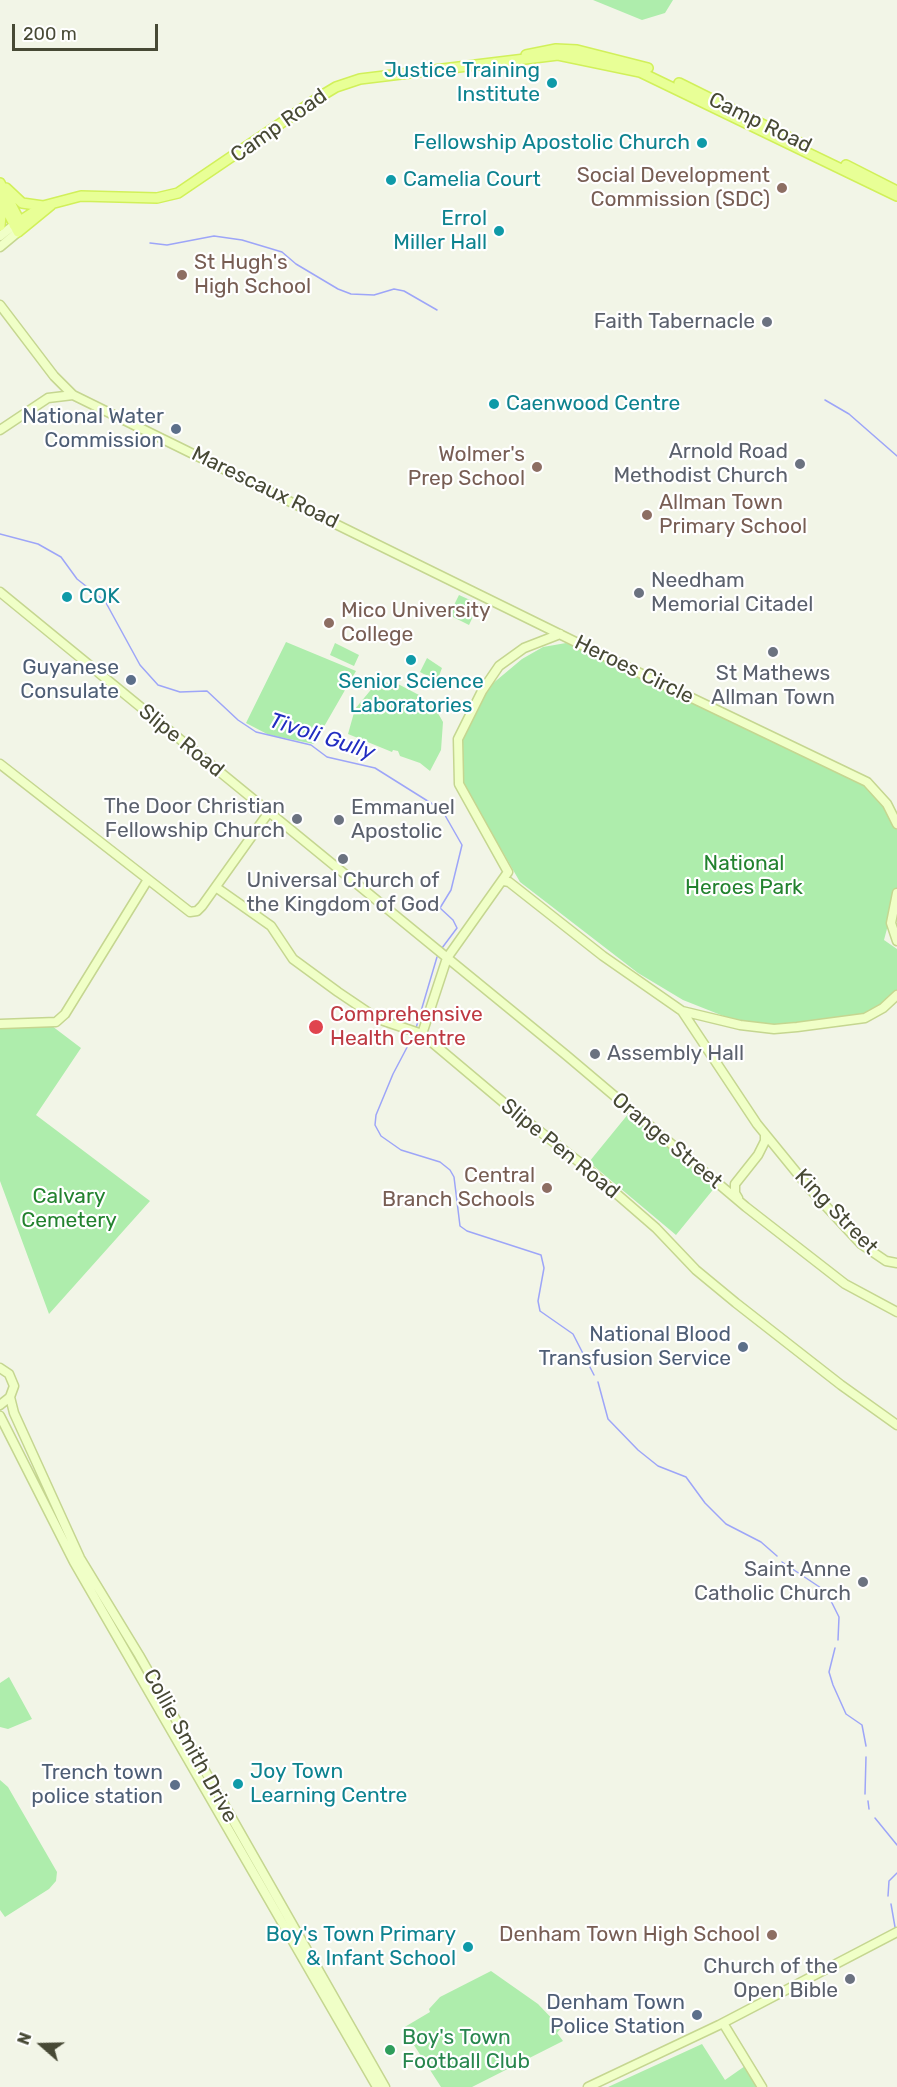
<!DOCTYPE html>
<html>
<head>
<meta charset="utf-8">
<style>
	body { margin:0 }
	#map { position:relative; width:897px; height:2087px; overflow:hidden; background:#f2f5e7; font-family:Rubik,sans-serif }
	canvas { display:block }
	.north { position:absolute; left:12px; top:2015px; width:60px; height:60px; -webkit-text-stroke:4px #fff; paint-order:stroke; rotate:290deg; font-size:16px; font-weight:700; line-height:24px; text-align:center; color:#474935 }
	.north::after { content:''; display:block; margin:auto; width:21px; height:27px; background:#474935; clip-path:polygon(50% 0,100% 100%,50% 72%,0 100%) }
	.scale { position:absolute; left:12px; top:24px; width:146px; height:27px; box-sizing:border-box; border:3px solid #474935; border-top:0; padding-left:8px; font-size:18px; line-height:21px; white-space:nowrap; color:#474935; -webkit-text-stroke:4px #fff; paint-order:stroke }
</style>
</head>
<body>
<div id="map">
<canvas width="897" height="2087"></canvas>
<div class="north">N</div>
<div class="scale">200 m</div>
</div>
<script>
const context = document.querySelector('canvas').getContext('2d');
context.lineJoin = 'round';
function paint(path, color) {
  context.fillStyle = color;
  context.fill(path, 'evenodd');
}
function poly(rows) {
  const path = new Path2D();
  for (const r of rows) {
    path.moveTo(r[0], r[1]);
    for (let i = 2; i < r.length; i += 2) path.lineTo(r[i], r[i + 1]);
  }
  return path;
}
function stroke(path, color, width, dash) {
  context.strokeStyle = color;
  context.lineWidth = width;
  context.lineCap = dash ? 'butt' : 'round';
  context.setLineDash(dash || []);
  context.stroke(path);
}
function label(font, color, halo, rows, align = 'center') {
  context.font = font + ' Rubik,sans-serif';
  context.lineWidth = 4.5;
  context.setLineDash([]);
  context.textBaseline = 'middle';
  context.strokeStyle = halo;
  context.fillStyle = color;
  for (const [text, x, y, turn = 0] of rows) {
    context.save();
    context.translate(x, y);
    context.rotate((+turn || 0) * Math.PI / 180);
    context.textAlign = isNaN(turn) ? turn : align;
    if (halo) context.strokeText(text, 0, 0);
    context.fillText(text, 0, 0);
    context.restore();
  }
}
paint(poly([
	[593,0,673,0,665,13,642,20],
	[459,595,479,604,469,625,449,615],
	[286,642,356,671,314,744,269,735,246,723],
	[335,643,359,655,354,666,330,655],
	[566,643,653,679,850,775,890,802,897,830,897,891,884,940,897,949,897,990,883,1006,860,1016,774,1026,736,1021,683,1000,638,973,520,882,463,783,461,737,485,690,522,659,543,647],
	[427,658,442,668,437,681,420,672],
	[385,682,398,684,419,695,435,708,443,722,441,750,430,771,420,763,400,756,398,751,393,750,392,752,348,734,355,709,374,686],
	[52,1026,81,1048,36,1115,150,1201,49,1314,0,1181,0,1029],
	[629,1113,716,1186,676,1235,589,1162],
	[9,1677,32,1719,8,1729,0,1727,0,1683],
	[0,1780,8,1787,57,1872,56,1881,49,1889,5,1917,0,1910],
	[491,1971,538,2004,561,2028,557,2033,563,2041,472,2087,441,2087,403,2028,430,2012,429,2009,440,1997],
	[702,2044,725,2080,745,2066,757,2087,608,2087]
]), '#aeedac');
stroke(poly([
	[150,243,167,245,214,236,242,240,282,252,296,264,338,289,351,294,374,295,394,289,404,291,437,310],
	[825,400,849,414,897,456],
	[0,534,38,544,61,557,77,579,105,601,140,665,158,685,180,692,207,691,238,720,256,732,311,745,327,757,375,768,442,810,462,845,451,890,440,908,453,920,457,928,442,948],
	[416,1028,437,957],
	[413,1036,393,1074,376,1115,375,1125,381,1136,401,1150,440,1162,450,1170,454,1177,460,1226,467,1231,541,1255,544,1268,538,1301,540,1311,573,1334,594,1375],
	[598,1382,608,1419,638,1450,658,1466,686,1477,705,1503,726,1524,761,1542,777,1556],
	[782,1562,821,1588],
	[826,1591,839,1617,838,1640],
	[835,1648,829,1672,833,1685,846,1714,862,1725,866,1746],
	[865,1794,866,1757],
	[868,1801,869,1809],
	[875,1818,897,1845],
	[888,1896,889,1881,897,1873],
	[891,1904,895,1927]
]), '#9da5f8', 1.5);
const secondary = poly([
	[0,236,14,225],
	[0,247,18,232],
	[0,305,54,376,73,395,596,652,867,782,887,804,897,824],
	[0,430,48,398,73,395],
	[0,592,566,1055,746,1207,845,1284,897,1312],
	[0,764,190,912,197,911,202,906,269,812],
	[504,881,509,882,603,956,682,1011,740,1025,774,1029,797,1027,865,1018,883,1008,897,995],
	[217,888,271,926,293,959,338,992,378,1019,422,1034,510,1108,588,1169,656,1228,696,1270,736,1303,841,1385,897,1425],
	[897,893,891,923,897,941],
	[682,1011,757,1124,810,1189,861,1244,886,1261,897,1263],
	[0,1024,56,1022,65,1014,147,881],
	[422,1034,447,958,508,872,459,784,458,739,482,691,499,666,524,648,560,634],
	[738,1198,735,1193,735,1184,758,1155,765,1141,765,1135],
	[0,1368,9,1374,14,1386,10,1397,0,1405],
	[10,1397,14,1413,80,1558,139,1655,385,2087],
	[0,1416,74,1562,377,2087],
	[723,2023,762,2087],
	[588,2087,719,2025,897,1932]
]);
const primary = poly([
	[526,55,556,49,577,50,648,68],
	[679,83,804,145],
	[846,165,895,190],
	[0,183,18,218],
	[6,188,22,203,43,206],
	[0,197,18,232,51,205],
	[14,225,43,206,81,196,157,198,178,193,321,96,336,87,360,79,558,55,640,72,897,196],
	[0,226,2,205]
]);
stroke(secondary, '#c5d690', 11);
stroke(primary, '#d1f05a', 12);
stroke(secondary, '#f0ffc7', 8);
stroke(primary, '#e8ff96', 9);
for (const [x, y, r, color] of [
	[552,83,6,"#0f9aa8"],
	[702,143,6,"#0f9aa8"],
	[391,180,6,"#0f9aa8"],
	[782,188,6,"#8d6e63"],
	[499,231,6,"#0f9aa8"],
	[182,275,6,"#8d6e63"],
	[767,322,6,"#6b7280"],
	[494,404,6,"#0f9aa8"],
	[176,429,6,"#5c6f8a"],
	[800,464,6,"#6b7280"],
	[537,467,6,"#8d6e63"],
	[647,515,6,"#8d6e63"],
	[639,593,6,"#6b7280"],
	[67,597,6,"#0f9aa8"],
	[329,623,6,"#8d6e63"],
	[773,652,6,"#6b7280"],
	[411,660,6,"#0f9aa8"],
	[131,680,6,"#5c6f8a"],
	[297,819,6,"#6b7280"],
	[339,820,6,"#6b7280"],
	[343,859,6,"#6b7280"],
	[316,1027,8,"#e0444e"],
	[595,1054,6,"#6b7280"],
	[547,1188,6,"#8d6e63"],
	[743,1347,6,"#5c6f8a"],
	[863,1582,6,"#6b7280"],
	[238,1784,6,"#0f9aa8"],
	[175,1785,6,"#5c6f8a"],
	[772,1935,6,"#8d6e63"],
	[468,1947,6,"#0f9aa8"],
	[850,1979,6,"#6b7280"],
	[697,2015,6,"#5c6f8a"],
	[390,2050,6,"#2e9e5b"]
]) {
  const dot = new Path2D();
  dot.arc(x, y, r, 0, 2 * Math.PI);
  context.fillStyle = color;
  context.fill(dot);
  stroke(dot, '#fff', 2);
}
label('21px', '#0d838f', '#fff', [
	["Justice Training",540,71],
	["Institute",540,95],
	["Fellowship Apostolic Church",690,143],
	["Camelia Court",403,180,"left"],
	["Errol",487,219],
	["Miller Hall",487,243],
	["Caenwood Centre",506,404,"left"],
	["COK",79,597,"left"],
	["Senior Science",411,682,"center"],
	["Laboratories",411,706,"center"],
	["Joy Town",250,1772,"left"],
	["Learning Centre",250,1796,"left"],
	["Boy's Town Primary",456,1935],
	["& Infant School",456,1959]
], 'right');
label('21px', '#474935', '#fff', [
	["Camp Road",760,123,26],
	["Camp Road",279,126,-35],
	["Marescaux Road",265,488,26],
	["Heroes Circle",634,670,26],
	["Slipe Road",181,741,39],
	["Orange Street",667,1141,40],
	["Slipe Pen Road",560,1149,39],
	["King Street",836,1212,46],
	["Collie Smith Drive",190,1746,61]
]);
label('21px', '#785e54', '#fff', [
	["Social Development",770,176],
	["Commission (SDC)",770,200],
	["St Hugh's",194,263,"left"],
	["High School",194,287,"left"],
	["Wolmer's",525,455],
	["Prep School",525,479],
	["Allman Town",659,503,"left"],
	["Primary School",659,527,"left"],
	["Mico University",341,611,"left"],
	["College",341,635,"left"],
	["Central",535,1176],
	["Branch Schools",535,1200],
	["Denham Town High School",760,1935]
], 'right');
label('21px', '#5b616d', '#fff', [
	["Faith Tabernacle",755,322],
	["Arnold Road",788,452],
	["Methodist Church",788,476],
	["Needham",651,581,"left"],
	["Memorial Citadel",651,605,"left"],
	["St Mathews",773,674,"center"],
	["Allman Town",773,698,"center"],
	["The Door Christian",285,807],
	["Fellowship Church",285,831],
	["Emmanuel",351,808,"left"],
	["Apostolic",351,832,"left"],
	["Universal Church of",343,881,"center"],
	["the Kingdom of God",343,905,"center"],
	["Assembly Hall",607,1054,"left"],
	["Saint Anne",851,1570],
	["Catholic Church",851,1594],
	["Church of the",838,1967],
	["Open Bible",838,1991]
], 'right');
label('21px', '#4e5e75', '#fff', [
	["National Water",164,417],
	["Commission",164,441],
	["Guyanese",119,668],
	["Consulate",119,692],
	["National Blood",731,1335],
	["Transfusion Service",731,1359],
	["Trench town",163,1773],
	["police station",163,1797],
	["Denham Town",685,2003],
	["Police Station",685,2027]
], 'right');
label('21px', '#22822e', '#fff', [
	["National",744,864],
	["Heroes Park",744,888],
	["Calvary",69,1197],
	["Cemetery",69,1221]
]);
label('21px', '#be3a42', '#fff', [
	["Comprehensive",330,1015],
	["Health Centre",330,1039]
], 'left');
label('21px', '#27864d', '#fff', [
	["Boy's Town",402,2038],
	["Football Club",402,2062]
], 'left');
label('italic 22px', '#222dc1', '#fff', [
	["Tivoli Gully",322,737,18]
]);
</script>
</body>
</html>
